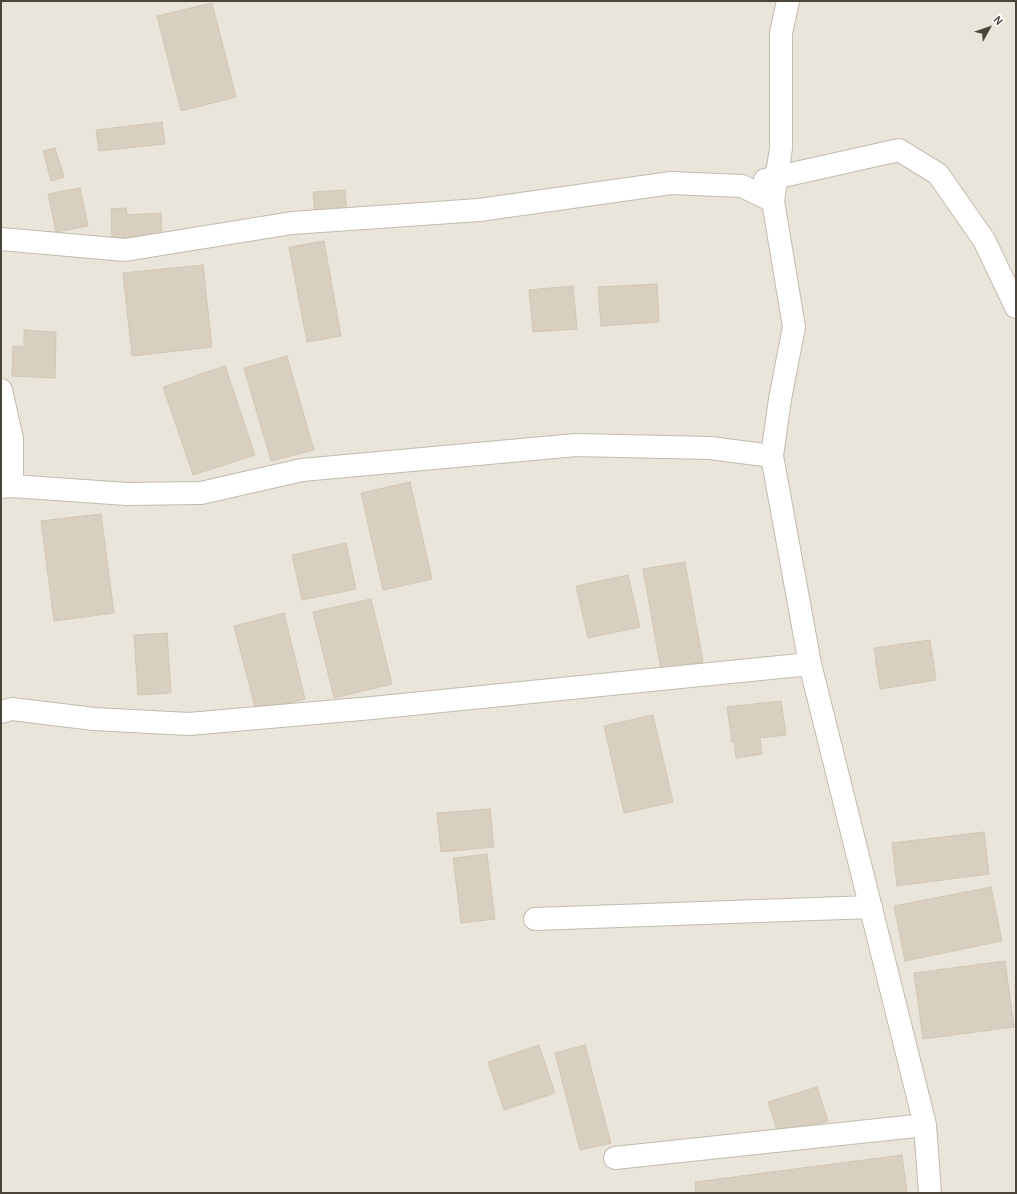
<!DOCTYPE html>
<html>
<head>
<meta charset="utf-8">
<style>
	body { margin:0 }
	#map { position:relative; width:1017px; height:1194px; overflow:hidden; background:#f6f3ec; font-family:Cabin,sans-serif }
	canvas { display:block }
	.frame { position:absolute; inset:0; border:2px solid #4b4439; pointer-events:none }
	.north { position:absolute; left:969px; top:8px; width:40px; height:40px; -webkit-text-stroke:3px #fff; paint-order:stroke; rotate:50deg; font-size:11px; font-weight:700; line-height:16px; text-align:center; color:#4b4439 }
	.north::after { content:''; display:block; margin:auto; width:14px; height:18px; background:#4b4439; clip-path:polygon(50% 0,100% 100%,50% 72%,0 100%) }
</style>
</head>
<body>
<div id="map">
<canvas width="1017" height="1194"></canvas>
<div class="frame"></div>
<div class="north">N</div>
</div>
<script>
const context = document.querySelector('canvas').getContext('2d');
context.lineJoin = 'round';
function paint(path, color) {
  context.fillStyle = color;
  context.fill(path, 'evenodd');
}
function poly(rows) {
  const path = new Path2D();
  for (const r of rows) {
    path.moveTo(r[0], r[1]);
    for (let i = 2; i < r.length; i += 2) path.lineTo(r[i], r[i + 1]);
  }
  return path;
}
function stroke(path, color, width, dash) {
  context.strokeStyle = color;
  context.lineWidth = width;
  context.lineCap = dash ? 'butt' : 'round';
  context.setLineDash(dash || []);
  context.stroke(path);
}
paint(poly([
	[1,1,1016,1,1016,1193,1,1193]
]), '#eae5da');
const building = poly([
	[212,3,236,97,181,111,157,16,212,3],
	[162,122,165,144,99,151,96,130,162,122],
	[55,148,64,177,51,181,43,151,55,148],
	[80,188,88,226,56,232,48,194,80,188],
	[345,190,347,213,315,215,313,192,345,190],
	[126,208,127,215,161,213,162,236,112,238,111,209,126,208],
	[324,241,341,336,307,342,289,247,324,241],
	[203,265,212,347,132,356,123,273,203,265],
	[657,284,659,322,601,326,598,287,657,284],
	[573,286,577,329,533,332,529,290,573,286],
	[24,330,56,332,55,378,12,376,13,346,24,347,24,330],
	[287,356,314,450,271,461,244,368,287,356],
	[225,366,255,455,193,475,163,387,225,366],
	[410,482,432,579,383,590,361,493,410,482],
	[101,514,114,613,54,621,41,521,101,514],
	[346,543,356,589,302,600,292,555,346,543],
	[685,562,703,662,661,670,643,569,685,562],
	[628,575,640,627,588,638,576,586,628,575],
	[371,599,392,684,334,698,313,612,371,599],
	[284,613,305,699,256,711,234,626,284,613],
	[167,633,171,693,138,695,134,635,167,633],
	[930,640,936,680,880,689,874,648,930,640],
	[781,701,786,735,760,738,762,754,736,758,734,741,732,742,727,707,781,701],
	[653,715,673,802,624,813,604,726,653,715],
	[490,809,494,847,441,852,437,813,490,809],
	[984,832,989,874,897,886,892,843,984,832],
	[487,854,495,919,461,923,453,858,487,854],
	[991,887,1002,941,905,961,894,906,991,887],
	[1005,961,1014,1027,923,1039,914,973,1005,961],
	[539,1045,555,1093,504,1110,488,1062,539,1045],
	[585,1045,611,1143,580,1150,555,1053,585,1045],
	[817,1087,828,1121,779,1136,768,1102,817,1087],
	[902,1155,907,1193,696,1193,695,1182,902,1155]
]);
paint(building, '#d8cfc1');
stroke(building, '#d3c7b4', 1);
const street = poly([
	[788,1,781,33,781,148,773,201,794,327,780,399,772,456,810,664,925,1125,930,1193],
	[765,180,899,150,938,174,984,240,1016,307],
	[1,239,125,250,292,223,479,210,671,183,742,186,773,201],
	[1,390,12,439,12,486],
	[1,487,12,486,127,494,201,493,302,470,576,445,710,448,772,456],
	[1,712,12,709,94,719,189,724,372,708,810,664],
	[535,919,871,907],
	[615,1158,925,1125]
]);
stroke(street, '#c2bbae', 24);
stroke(street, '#fff', 22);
</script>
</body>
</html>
